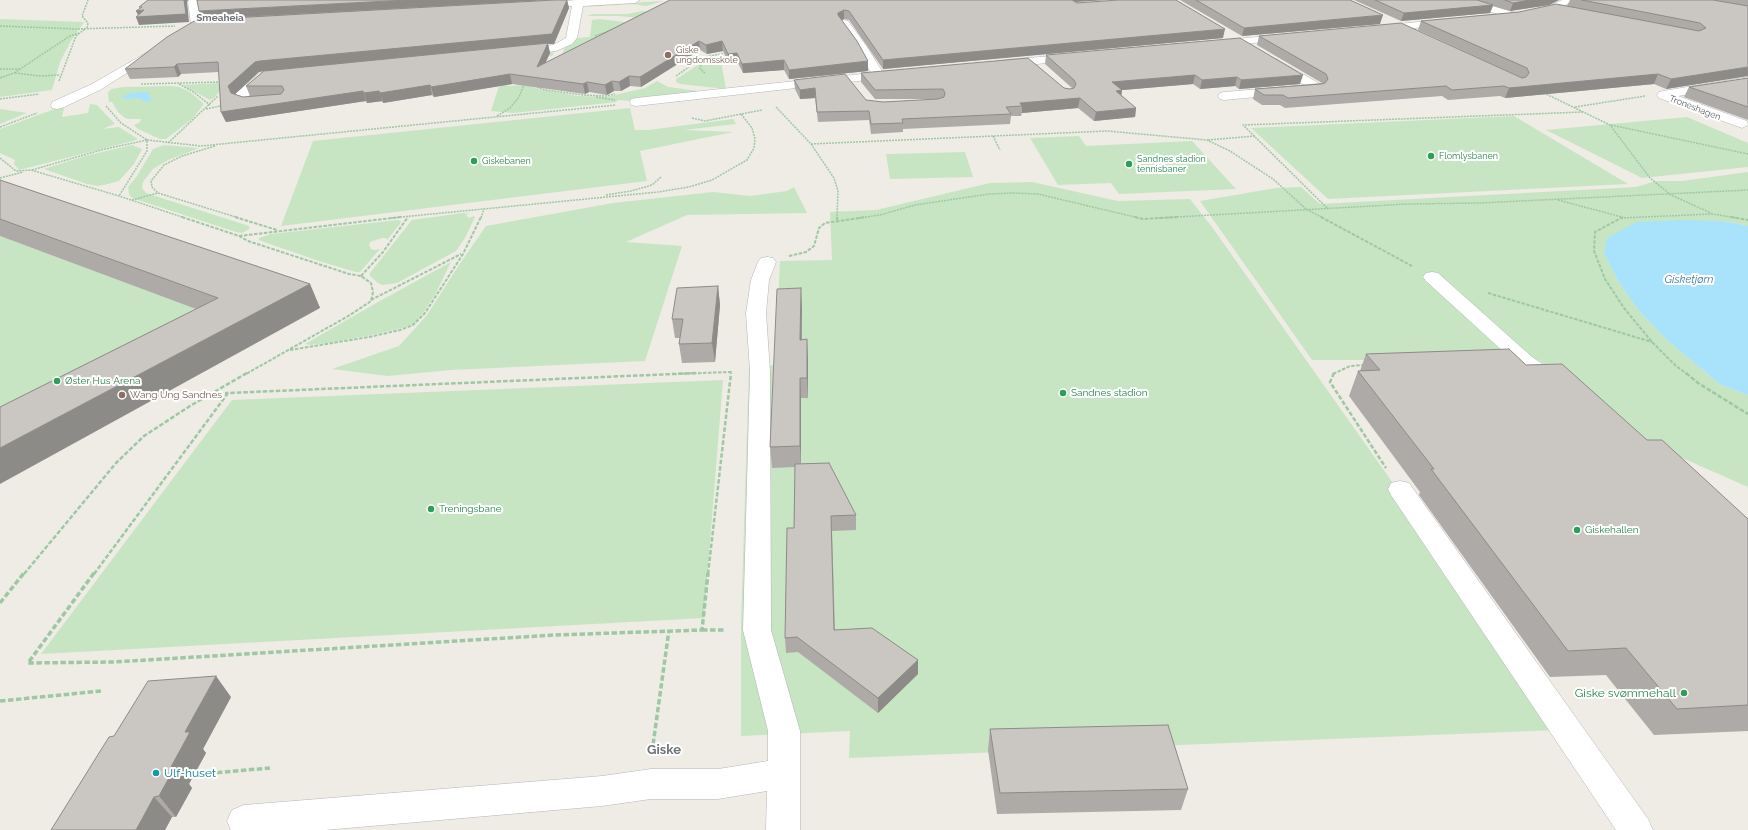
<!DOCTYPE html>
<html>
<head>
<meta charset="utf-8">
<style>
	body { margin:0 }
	canvas { display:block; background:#efebe5 }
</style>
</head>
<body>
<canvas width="1748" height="830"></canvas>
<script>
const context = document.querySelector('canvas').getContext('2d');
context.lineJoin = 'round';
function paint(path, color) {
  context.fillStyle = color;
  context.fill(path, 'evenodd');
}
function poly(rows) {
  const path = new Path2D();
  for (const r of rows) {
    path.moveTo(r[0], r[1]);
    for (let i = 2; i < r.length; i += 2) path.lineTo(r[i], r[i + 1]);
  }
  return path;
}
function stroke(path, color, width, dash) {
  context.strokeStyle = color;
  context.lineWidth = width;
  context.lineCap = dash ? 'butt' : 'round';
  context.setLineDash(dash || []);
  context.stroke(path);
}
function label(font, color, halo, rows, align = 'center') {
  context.font = font + ' Raleway,sans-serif';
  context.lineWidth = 4;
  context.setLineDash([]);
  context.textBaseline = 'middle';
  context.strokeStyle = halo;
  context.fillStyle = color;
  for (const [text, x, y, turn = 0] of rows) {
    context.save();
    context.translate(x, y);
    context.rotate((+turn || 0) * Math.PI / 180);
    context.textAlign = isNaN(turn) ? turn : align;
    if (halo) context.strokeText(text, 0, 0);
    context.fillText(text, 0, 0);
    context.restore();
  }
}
paint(poly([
	[664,1,646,6,633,4,585,7,592,5],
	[642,11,653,12,641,18,618,16,587,16,594,14,628,14],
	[0,19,84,22,71,41,60,62,52,90,0,97],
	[599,19,642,24,566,56,563,54,564,48,573,43,576,38,590,37,592,20],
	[549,51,554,53,552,56,515,59,507,86,526,85,543,90,578,96,606,97,645,88,657,81,668,87,713,93,633,101,618,100,616,102,608,103,513,113,491,111,509,55],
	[712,56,720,56,726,89,680,84,676,82,676,79],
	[221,83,224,85,215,97,210,100,182,85],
	[170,86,179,87,190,92,204,104,193,118,166,139,160,139,138,129,134,125,140,122,141,119,128,119,125,118,118,112,112,102,109,102,108,92,112,89,123,87],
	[90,104,97,105,115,124,102,129,119,127,138,139,133,141,19,170,14,164,15,160,0,153,0,129,60,107,64,108,62,117,88,113],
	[630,108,635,130,648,130,733,119,736,124,684,130,733,132,640,151,647,181,281,226,313,141],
	[0,109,27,113,0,124],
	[1514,116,1628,184,1328,199,1251,128],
	[1687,117,1748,143,1748,167,1642,178,1546,130],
	[1079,136,1086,146,1192,141,1236,189,1119,194,1111,183,1058,185,1030,138],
	[132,145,142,149,134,164,119,181,108,184,98,186,87,184,44,169,85,156],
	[164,145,199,148,168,160,153,169,143,182,142,188,146,193,249,226,249,229,242,233,236,232,132,198,129,194,128,187,137,176,153,149],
	[965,152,973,177,890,179,886,154],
	[1748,172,1748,226,1723,221,1638,222,1604,253,1618,281,1640,312,1668,341,1721,385,1748,395,1748,487,1646,442,1538,360,1312,360,1200,201,1276,188,1301,187,1320,204,1636,187,1656,181,1682,181],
	[1032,182,1118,201,1190,199,1212,227,1458,575,1559,730,849,758,850,731,741,736,741,624,749,367,775,365,780,261,832,260,830,212,876,210,990,183],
	[794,187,807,213,687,215,626,242,682,246,645,361,451,370,388,376,332,369,399,346,427,315,459,265,486,226,613,203,713,192,750,196,787,191],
	[463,213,470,214,466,215,469,218,474,216,475,217,465,238,456,251,397,283,382,285,378,283,370,276,370,273,412,220],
	[398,220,401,221,400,224,387,240,386,238,382,238,370,242,369,245,371,249,375,250,380,249,360,272,356,272,322,262,264,242,259,240,259,238,271,234],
	[0,236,229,321,0,441],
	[451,262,435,295,423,313,414,324,398,329,371,335,334,342,310,345,305,344,378,302],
	[723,380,704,618,41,654,232,400]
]), '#c8e5c3');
paint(poly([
	[141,92,148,92,150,94,148,95,153,100,146,102,138,98,127,99,121,97,131,93],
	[1680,220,1723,221,1748,226,1748,395,1721,385,1668,341,1640,312,1618,281,1604,253,1607,238,1637,222]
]), '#a9e2fb');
const minor = poly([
	[189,0,200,0,198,3,201,24,200,26,196,27,191,24,188,2,189,0],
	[577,0,640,0,635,3,583,6,577,38,572,44,556,51,520,55,516,54,514,52,516,50,553,45,566,38,572,6,538,8,533,5,534,3,577,0],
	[1457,0,1473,0,1519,14,1520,16,1515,19,1511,18,1458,2,1457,0],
	[1562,0,1575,0,1556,10,1531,16,1526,13,1527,11,1549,6,1562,0],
	[1449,19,1453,20,1454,22,1453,24,1378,32,1373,29,1378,26,1449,19],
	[844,20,848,21,867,47,882,71,894,71,896,74,894,77,636,106,631,105,630,102,631,99,636,98,871,73,858,49,839,23,844,20],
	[1288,34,1294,37,1292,39,1215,47,1209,44,1215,41,1288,34],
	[151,50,155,51,157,53,155,55,100,90,62,108,57,109,52,108,51,105,52,102,92,84,151,50],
	[1075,54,1079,55,1081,57,1079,59,1004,68,1000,67,998,64,1000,61,1004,60,1075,54],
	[1276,59,1322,85,1324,88,1322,91,1314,91,1272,65,1270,63,1272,61,1276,59],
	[272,71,276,72,278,75,276,78,268,79,247,97,272,98,273,101,272,104,248,106,236,102,234,96,236,93,260,73,272,71],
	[1748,77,1748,85,1678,96,1747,121,1748,125,1742,128,1659,98,1657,95,1659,92,1663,91,1748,77],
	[1285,87,1289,88,1291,91,1289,94,1224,100,1220,99,1218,96,1220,93,1224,92,1285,87],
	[767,257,773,258,776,262,769,280,766,313,770,371,771,630,800,731,800,830,766,830,767,791,718,799,651,799,602,806,325,830,231,830,227,821,232,810,244,805,602,776,651,769,718,769,768,761,768,731,743,630,750,371,746,313,751,280,758,262,761,258,767,257],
	[1432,272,1438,273,1532,357,1563,379,1567,383,1563,387,1556,389,1549,387,1518,365,1426,281,1423,277,1426,273,1432,272],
	[1400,481,1409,483,1648,819,1653,830,1616,830,1391,495,1388,489,1391,483,1400,481]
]);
stroke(minor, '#b3b6ba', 1);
stroke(poly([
	[0,26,77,29,175,26],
	[87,28,88,23,82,16,88,0],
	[595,36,611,30],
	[696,62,701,64,700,69,705,73],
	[0,69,20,69],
	[15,73,40,76,60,75],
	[676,76,699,60,709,56,727,53],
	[0,78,14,73,70,36,79,33],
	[59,81,76,36,85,29],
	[141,84,222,82],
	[179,84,192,91,210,105],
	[537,87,545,90,583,95,606,96,615,94],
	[1544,93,1610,125,1650,178,1671,195,1711,213],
	[596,97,615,100],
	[0,99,39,94],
	[106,106,121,123,147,140,201,146,616,105],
	[776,107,811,144,1107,131,1207,140,1230,151,1273,179,1306,209,1323,218],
	[1575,107,1645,96],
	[206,109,220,106],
	[497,116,510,108,519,97,524,85],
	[692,118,705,121,762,110],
	[1611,125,1748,154],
	[0,127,37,113],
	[993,136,1000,150],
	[1208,140,1255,136],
	[168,143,218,96],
	[811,144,834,178,838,191,837,218],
	[215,146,182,156,164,165,151,181,152,187,158,193,239,218],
	[0,158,16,171,31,170,119,196,185,218],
	[32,170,101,150,147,140,147,151,119,196],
	[0,178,23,172],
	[606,195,631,191,652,185,661,177],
	[132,200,158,193],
	[1558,200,1622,217],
	[1327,208,1243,125,1583,112],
	[391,218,658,192,689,187,712,180,747,160,754,148,755,139,752,128,741,114],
	[481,218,484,209],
	[859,218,880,215,915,205,989,194,1014,193,1038,194,1139,218],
	[1159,218,1407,204,1479,203,1748,190],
	[1621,218,1712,214,1737,218]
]), '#9ec8a4', 1.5, [2, 1]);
stroke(poly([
	[182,217,239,236,248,241,349,274,361,276,371,283,373,292,371,301,350,315,246,374],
	[235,217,277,230],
	[1135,217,1143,219,1177,217],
	[1321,217,1412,266],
	[1623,217,1595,232,1594,251,1605,279,1624,308,1652,342,1675,365,1687,374],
	[1731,217,1748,220],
	[837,220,837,217],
	[239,236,401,217],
	[789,256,806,252,814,246,819,228,825,223,866,217],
	[361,276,383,252,408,217],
	[1488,293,1652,342],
	[371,300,461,254],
	[290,350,369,337,400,330,413,325,425,313,463,254,481,217],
	[673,374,731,372,731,374],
	[1333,374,1350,366,1364,365]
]), '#9ec8a4', 2, [3.5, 1.5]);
stroke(poly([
	[1334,373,1330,382,1386,468],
	[1686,373,1698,383,1748,414],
	[212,394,228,393],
	[24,574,116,463,144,436,190,406,247,373],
	[94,574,228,393,697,373],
	[708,574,731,373]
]), '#9ec8a4', 2.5, [4.5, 2]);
stroke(poly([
	[94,573,28,663,114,662,555,635,702,630,708,573],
	[0,603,24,573],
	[702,630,726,630],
	[0,701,101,691],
	[652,752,669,630],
	[201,774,270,768]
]), '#9ec8a4', 3.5, [5.5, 2.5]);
paint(minor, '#fff');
paint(poly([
	[567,0,569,8,554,44,548,44,550,53,545,63,670,0,1076,2,1223,38,883,69,849,20,844,19,841,20,868,71,789,79,784,70,743,73,738,63,729,64,723,51,707,54,700,50,641,87,630,86,621,91,614,91,607,95,589,92,585,94,512,84,434,97,432,95,383,103,383,101,367,103,366,101,226,122,221,112,219,72,181,74,178,77,130,79,125,69,202,19,199,11],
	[264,71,246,86,250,96,257,96,243,97,235,94,259,72],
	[1180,0,1350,0,1380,24,1242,36],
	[1354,0,1559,0,1549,5,1510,11,1493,6,1490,13,1401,21],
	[1570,0,1748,0,1748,76,1666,89,1654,84,1505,98,1500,96,1448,100,1442,96,1285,108,1280,105,1262,105,1253,99,1255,89,1322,83,1257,45,1259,36,1522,78,1418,30,1421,21,1519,12,1567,6],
	[1046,55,1300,84,1239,89,1235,86,1200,89,1193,84,1122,90,1121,95,1136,108,1135,117,1094,121,1078,108,1022,113,1021,116,1011,116,1010,124,903,129,903,132,871,134,869,120,818,122,815,98,800,99,795,89,794,80,866,100,883,102,938,99,875,99,861,82,861,73,1064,88,1070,89,1072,88,1045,64],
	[1748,78,1748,121,1748,120,1684,97,1689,87],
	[0,180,310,284,320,308,196,309,0,236],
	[718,286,720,305,715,362,682,363,679,344,680,338,675,338,672,319],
	[802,307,802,339,808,359,808,398,801,398,801,464,856,515,856,530,832,531,835,630,918,660,918,674,878,713,798,652,786,653,785,638,794,528,795,467,772,468,770,447],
	[1366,354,1526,365,1647,440,1748,519,1748,731,1654,735,1606,675,1550,677,1419,495,1420,492,1349,396,1358,371,1360,371],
	[231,697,203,749,206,753,189,784,192,788,176,817,172,817,165,830,51,830,114,736],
	[990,729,1188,789,1181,810,997,814,988,750]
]), '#aeaaa7');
paint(poly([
	[184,0,188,0,187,2,189,22,139,25,136,17,139,17,136,11,144,10],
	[407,0,551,0,202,19,199,11],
	[567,0,569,8,554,44,548,44,550,53,539,77,537,67,264,71,259,72,233,96,228,86,255,62,260,61],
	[1070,0,1108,0,1076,2],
	[1530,0,1559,0,1549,5,1510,11,1513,3],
	[1493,5,1490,13,1401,21,1404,13],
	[844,10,844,19,838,22,838,13],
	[1383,15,1380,24,1242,36,1244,28],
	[1225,29,1223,38,883,69,883,60],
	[699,41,700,50,641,87,640,77],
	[722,41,723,51,707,54,706,45],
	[737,53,738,63,729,64,728,54],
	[784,60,784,70,743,73,742,64],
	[868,61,868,71,789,79,789,70],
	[177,64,181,74,178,77,174,67],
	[1748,67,1748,76,1666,89,1671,79],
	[510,74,512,84,434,97,431,87],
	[1658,74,1654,84,1505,98,1509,88],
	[1195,75,1193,84,1111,91,1112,82],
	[1303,75,1300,84,1239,89,1241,80],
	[629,76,630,86,621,91,619,82],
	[1237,77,1235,86,1200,89,1202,80],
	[612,81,614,91,607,95,605,85],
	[587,82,589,92,585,94,583,84],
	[430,85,432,95,383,103,380,93],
	[815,88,815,98,800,99,800,90],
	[1122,90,1121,100,1116,91],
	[363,91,366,101,226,122,221,112],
	[379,91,383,101,367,103,364,93],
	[1080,98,1078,108,1022,113,1022,106,1020,103],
	[1136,108,1135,117,1094,121,1096,112],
	[310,284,320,308,0,484,0,448],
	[718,286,720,305,715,362,712,343],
	[801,288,802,307,801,359,800,340],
	[807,339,808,359,808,398,807,378],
	[800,378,801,398,801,467,800,446],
	[918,660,918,674,878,713,878,698],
	[216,676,231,697,203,749,206,753,189,784,192,788,176,817,159,796,185,732],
	[154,797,172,817,165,830,136,830]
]), '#8d8b88');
const building = poly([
	[148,0,184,0,186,14,136,17,144,10,136,11,142,7,139,7,148,0],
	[197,0,407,0,199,11,197,0],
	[554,0,567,0,552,34,260,61,255,62,228,86,231,93,243,97,281,94,284,90,282,86,246,86,264,71,548,43,537,67,670,0,1072,0,1077,3,1118,0,1176,0,1225,29,883,60,849,11,844,10,838,13,838,15,857,41,868,61,789,70,784,60,742,64,737,53,728,54,722,41,706,45,699,41,640,77,629,76,619,82,612,81,605,85,587,82,583,84,510,74,431,87,430,85,380,93,379,91,364,93,363,91,221,112,218,62,177,64,174,67,125,69,167,37,196,20,554,0],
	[1196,0,1350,0,1383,15,1244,28,1196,0],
	[1375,0,1477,0,1493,5,1404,13,1375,0],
	[1505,0,1530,0,1513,3,1505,0],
	[1582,0,1713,0,1748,6,1748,67,1671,79,1658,74,1509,88,1504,86,1452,90,1446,86,1288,98,1283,95,1264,95,1255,89,1321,84,1325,83,1328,79,1326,74,1259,36,1401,23,1522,78,1526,77,1529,73,1527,68,1421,21,1519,12,1556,4,1699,31,1706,28,1700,23,1582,0],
	[1240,38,1303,75,1241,80,1237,77,1202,80,1195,75,1112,82,1122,90,1116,91,1136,108,1096,112,1080,98,1020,103,1022,106,1006,107,1011,114,902,119,903,123,871,124,869,111,817,112,815,88,800,90,794,80,845,74,866,100,883,102,938,99,944,97,945,93,943,89,875,90,861,73,1028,58,1064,88,1070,89,1074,88,1076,84,1074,80,1046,55,1240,38],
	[1748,78,1748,107,1689,87,1748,78],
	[0,180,310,284,0,448,0,407,218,298,0,219,0,180],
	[718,286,712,343,679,344,683,319,672,319,677,288,718,286],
	[801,288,800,340,807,339,807,378,800,378,800,446,770,447,777,289,801,288],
	[1509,349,1526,365,1562,364,1647,440,1662,440,1748,519,1748,705,1677,709,1626,648,1568,651,1431,469,1434,469,1358,371,1380,370,1366,354,1509,349],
	[829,463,856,515,831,516,834,630,872,628,918,660,878,698,797,637,785,638,787,528,794,528,795,464,829,463],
	[216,676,185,732,190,732,171,767,175,767,159,796,154,797,136,830,51,830,109,737,114,736,148,681,216,676],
	[1168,725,1188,789,1000,793,990,729,1168,725]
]);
paint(building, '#cac6c2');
stroke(building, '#8d8b88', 1);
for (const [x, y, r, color] of [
	[668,55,4,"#8d6e63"],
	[1431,156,4,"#2e9e5b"],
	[474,161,4,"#2e9e5b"],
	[1129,164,4,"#2e9e5b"],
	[57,381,4,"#2e9e5b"],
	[1063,393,4,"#2e9e5b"],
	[122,395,4,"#8d6e63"],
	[431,509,4,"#2e9e5b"],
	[1577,530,4,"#2e9e5b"],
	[1684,693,4,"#2e9e5b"],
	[156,773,4,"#0f9aa8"]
]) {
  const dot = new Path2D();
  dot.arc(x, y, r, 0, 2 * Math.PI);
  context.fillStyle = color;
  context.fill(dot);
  stroke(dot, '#fff', 1.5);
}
label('9px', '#785e54', '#fff', [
	["Giske",676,50],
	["ungdomsskole",676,60]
], 'left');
label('9px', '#5d6265', '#fff', [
	["Troneshagen",1695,108,21]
]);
label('9px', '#27864d', '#fff', [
	["Flomlysbanen",1439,156],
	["Sandnes stadion",1137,159],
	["tennisbaner",1137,169],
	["Giskebanen",482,161]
], 'left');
label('bold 10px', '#6e7477', '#fff', [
	["Smeaheia",220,18]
]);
label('10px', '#27864d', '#fff', [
	["Øster Hus Arena",65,381],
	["Sandnes stadion",1071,393],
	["Treningsbane",439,509],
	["Giskehallen",1585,530]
], 'left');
label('10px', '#785e54', '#fff', [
	["Wang Ung Sandnes",130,395]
], 'left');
label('italic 11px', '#40799b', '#fff', [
	["Gisketjørn",1689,280]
]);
label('12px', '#27864d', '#fff', [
	["Giske svømmehall",1676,693]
], 'right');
label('12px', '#0d838f', '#fff', [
	["Ulf-huset",164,773]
], 'left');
label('bold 13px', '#6e7477', '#fff', [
	["Giske",664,750]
]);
</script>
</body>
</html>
